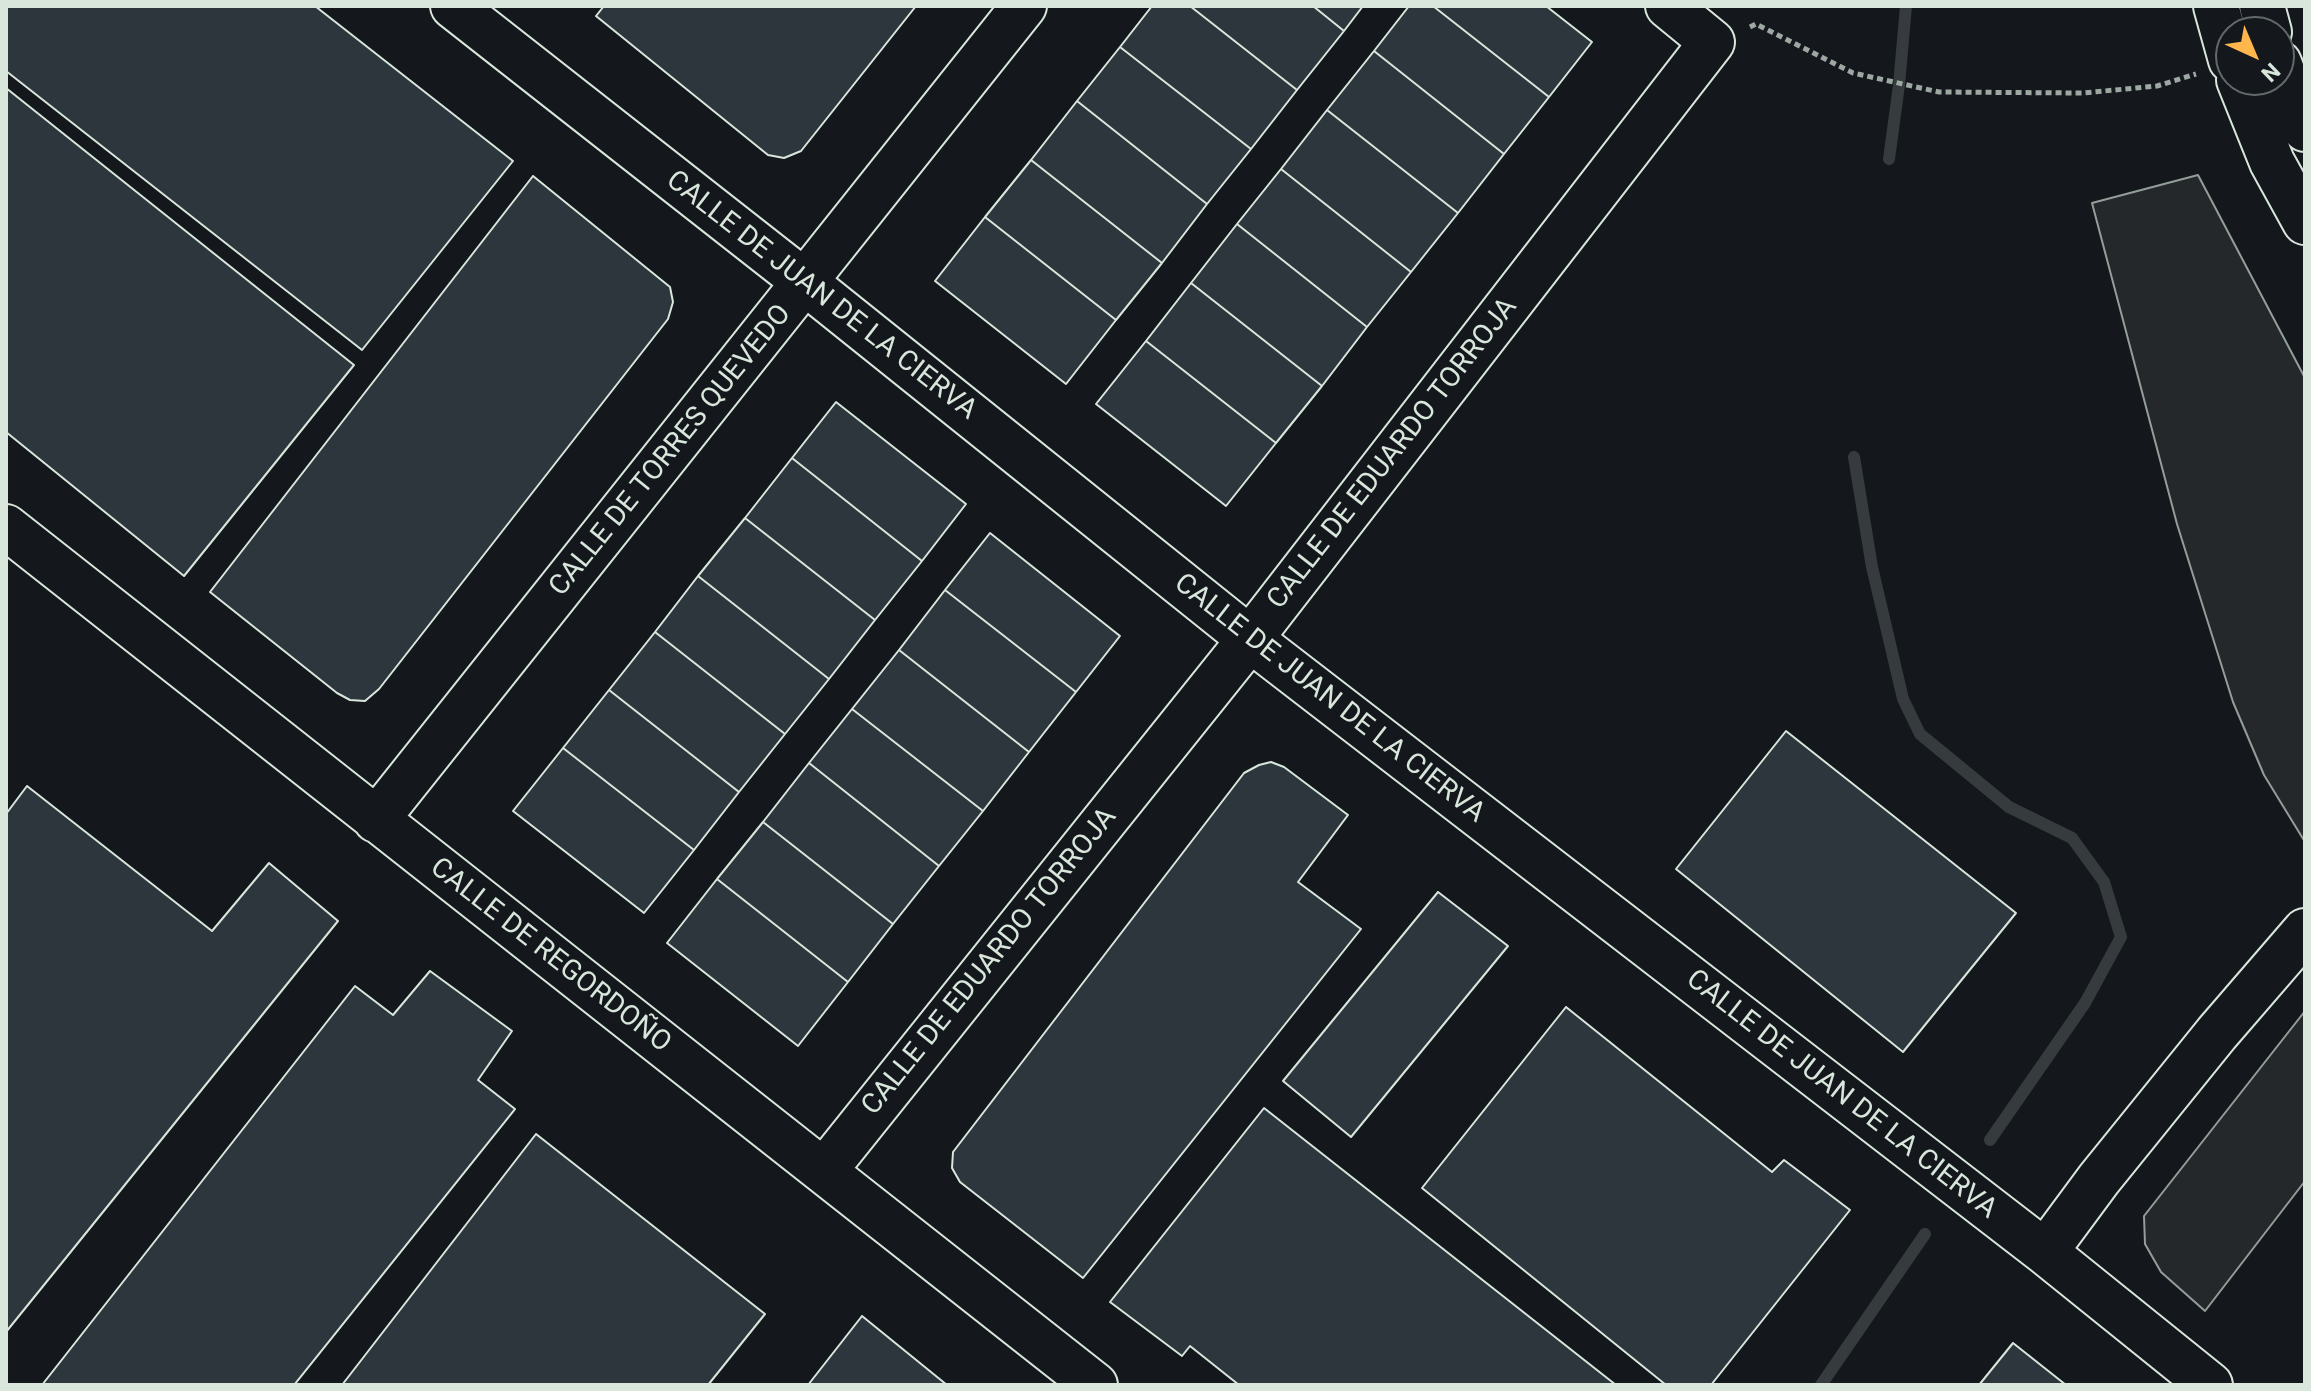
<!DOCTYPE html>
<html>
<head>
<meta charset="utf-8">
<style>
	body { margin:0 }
	#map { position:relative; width:2311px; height:1391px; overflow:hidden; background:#14181c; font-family:Roboto,sans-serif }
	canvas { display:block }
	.frame { position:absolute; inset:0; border:8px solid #d8e6dc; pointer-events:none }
	.north { position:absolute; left:2215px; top:16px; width:80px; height:80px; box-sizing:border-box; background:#14181c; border:2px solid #626a69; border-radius:50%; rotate:136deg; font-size:22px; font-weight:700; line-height:32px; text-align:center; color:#d8e6dc }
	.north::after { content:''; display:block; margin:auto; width:28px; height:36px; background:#ffb74d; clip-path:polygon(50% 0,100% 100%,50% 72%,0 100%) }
</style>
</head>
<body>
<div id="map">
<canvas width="2311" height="1391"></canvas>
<div class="frame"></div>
<div class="north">N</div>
</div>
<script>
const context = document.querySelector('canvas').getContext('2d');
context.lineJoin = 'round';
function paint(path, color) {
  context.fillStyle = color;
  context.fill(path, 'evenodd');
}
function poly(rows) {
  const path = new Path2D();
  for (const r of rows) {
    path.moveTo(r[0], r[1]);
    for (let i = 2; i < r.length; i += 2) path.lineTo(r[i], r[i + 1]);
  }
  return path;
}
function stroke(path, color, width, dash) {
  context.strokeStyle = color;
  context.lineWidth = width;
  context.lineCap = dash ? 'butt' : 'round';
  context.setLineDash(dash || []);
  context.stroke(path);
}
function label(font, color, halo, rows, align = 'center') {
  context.font = font + ' Roboto,sans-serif';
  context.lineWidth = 6;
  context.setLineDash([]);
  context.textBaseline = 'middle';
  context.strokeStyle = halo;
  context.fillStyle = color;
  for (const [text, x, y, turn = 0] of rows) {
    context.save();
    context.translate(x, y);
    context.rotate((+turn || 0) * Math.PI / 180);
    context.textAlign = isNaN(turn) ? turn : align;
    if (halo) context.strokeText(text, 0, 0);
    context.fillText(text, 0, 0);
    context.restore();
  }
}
const parking = poly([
	[2198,175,2305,378,2305,842,2264,775,2233,702,2177,524,2092,203,2198,175],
	[2305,1011,2305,1181,2205,1311,2161,1272,2145,1244,2144,1216,2305,1011]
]);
paint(parking, '#24282b');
stroke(parking, '#939e99', 2);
stroke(poly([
	[1889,159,1899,85,1906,6],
	[1854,457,1872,567,1903,699,1920,734,2009,807,2072,838,2104,882,2121,937,2085,1003,1990,1140],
	[1821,1385,1925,1234]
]), '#363b3e', 12);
const building = poly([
	[6,6,315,6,513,161,362,350,6,71,6,6],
	[604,6,916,6,801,151,784,158,768,155,596,16,604,6],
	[1152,6,1190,6,1297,90,1251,149,1120,47,1152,6],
	[1190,6,1313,6,1344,31,1297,90,1190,6],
	[1313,6,1363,6,1344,31,1313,6],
	[1409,6,1433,6,1549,97,1504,154,1374,51,1409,6],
	[1433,6,1546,6,1592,42,1549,97,1433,6],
	[1120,47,1251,149,1207,204,1077,101,1120,47],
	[1374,51,1504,154,1458,213,1327,110,1374,51],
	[6,88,354,365,184,576,6,432,6,88],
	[1077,101,1207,204,1162,263,1031,160,1077,101],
	[1327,110,1458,213,1411,272,1281,169,1327,110],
	[1031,160,1162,263,1116,320,985,217,1031,160],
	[1281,169,1411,272,1367,327,1237,224,1281,169],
	[533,176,670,287,673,302,668,319,379,689,365,701,350,700,337,693,210,592,533,176],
	[985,217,1116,320,1066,384,935,281,985,217],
	[1237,224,1367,327,1322,386,1191,283,1237,224],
	[1191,283,1322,386,1276,443,1146,341,1191,283],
	[1146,341,1276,443,1226,506,1096,404,1146,341],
	[836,402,966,504,922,561,792,458,836,402],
	[792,458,922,561,875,620,745,518,792,458],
	[745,518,875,620,829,679,698,576,745,518],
	[990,533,1120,636,1076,692,945,590,990,533],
	[698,576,829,679,785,734,655,632,698,576],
	[945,590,1076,692,1029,752,899,650,945,590],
	[655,632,785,734,739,792,609,690,655,632],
	[899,650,1029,752,983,811,852,709,899,650],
	[609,690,739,792,694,850,563,748,609,690],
	[852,709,983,811,939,866,809,763,852,709],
	[1786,731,2016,913,1903,1052,1676,869,1786,731],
	[563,748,694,850,644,913,513,811,563,748],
	[1271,762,1284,767,1348,815,1298,882,1361,929,1083,1278,960,1182,952,1168,953,1152,1244,773,1259,765,1271,762],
	[809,763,939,866,893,924,763,822,809,763],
	[27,786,212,931,269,863,338,921,6,1332,6,814,27,786],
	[763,822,893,924,848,982,717,879,763,822],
	[717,879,848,982,798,1046,667,943,717,879],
	[1438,892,1508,946,1351,1137,1283,1081,1438,892],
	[430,971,512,1031,478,1080,515,1109,294,1385,42,1385,355,986,393,1015,430,971],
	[1566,1007,1772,1172,1784,1160,1850,1210,1711,1385,1666,1385,1422,1188,1566,1007],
	[1264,1108,1616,1385,1239,1385,1190,1346,1182,1356,1110,1302,1264,1108],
	[536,1134,765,1314,708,1385,342,1385,536,1134],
	[862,1316,947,1385,808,1385,862,1316],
	[2013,1343,2066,1385,1979,1385,2013,1343]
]);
paint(building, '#2c363c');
stroke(building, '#d8e6dc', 2);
const minor = poly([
	[453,6,806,283,1250,639,2045,1252,2210,1385],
	[2216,6,2231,60],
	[2262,6,2269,32],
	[2279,63,2305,129],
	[2239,80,2272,162,2305,222],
	[6,527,1095,1385],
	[376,820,1024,6],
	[824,1171,1250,639,1712,42,1668,6],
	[2045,1252,2099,1179,2217,1033,2305,931]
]);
stroke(minor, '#d8e6dc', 48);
stroke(poly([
	[1750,27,1756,24,1853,73,1939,92,2083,93,2157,86,2196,74]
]), '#9da8a2', 5, [6, 4]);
stroke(minor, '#14181c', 44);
label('28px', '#d8e6dc', '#14181c', [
	["CALLE DE JUAN DE LA CIERVA",821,296,38],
	["CALLE DE TORRES QUEVEDO",671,451,-51],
	["CALLE DE EDUARDO TORROJA",1393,454,-52],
	["CALLE DE JUAN DE LA CIERVA",1329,699,38],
	["CALLE DE REGORDOÑO",550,956,38],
	["CALLE DE EDUARDO TORROJA",990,962,-51],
	["CALLE DE JUAN DE LA CIERVA",1841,1095,38]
]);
</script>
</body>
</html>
